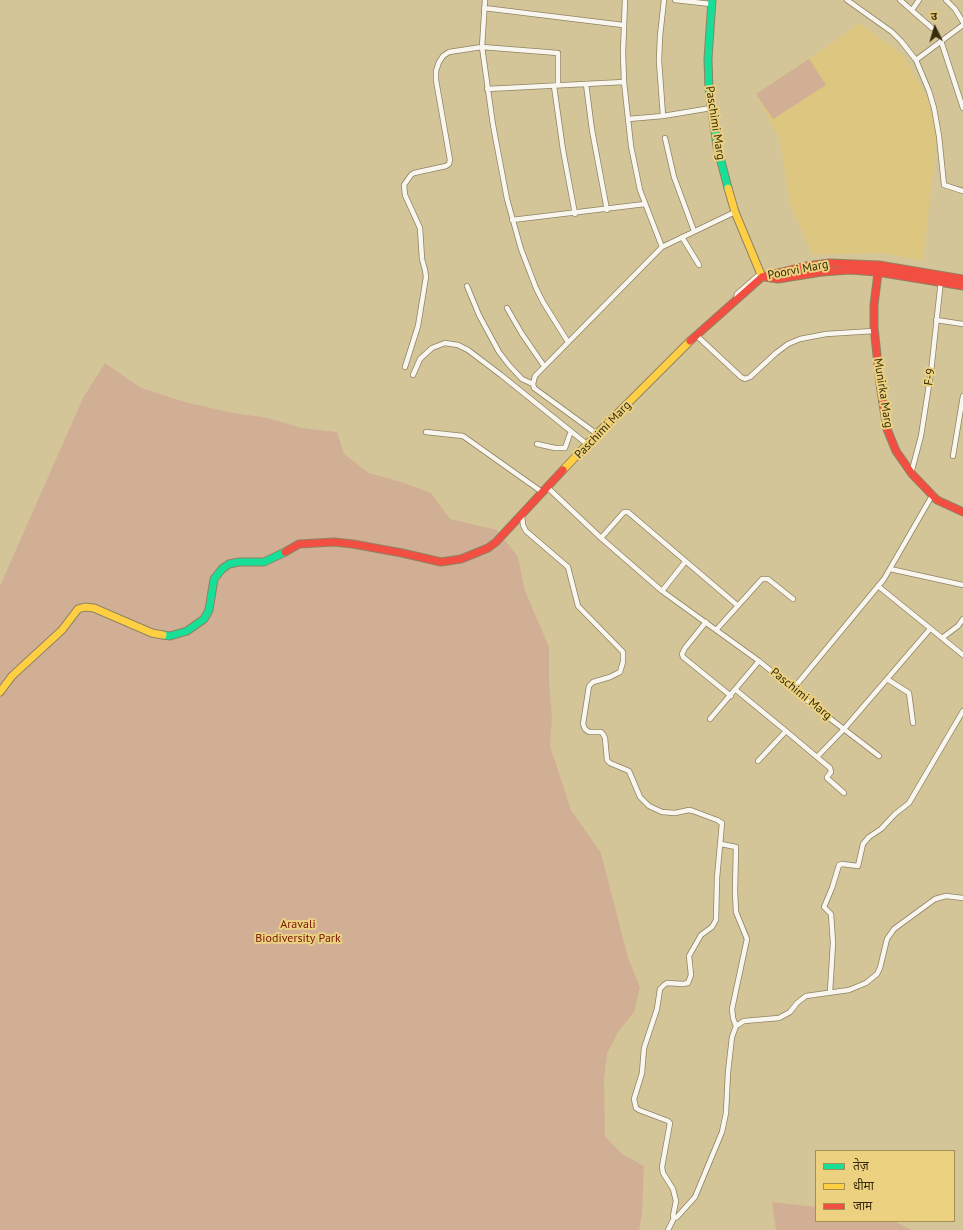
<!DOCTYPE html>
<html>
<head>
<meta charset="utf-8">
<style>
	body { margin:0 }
	#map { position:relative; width:963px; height:1230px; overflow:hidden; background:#d4c598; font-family:"PT Sans","Noto Sans Devanagari",sans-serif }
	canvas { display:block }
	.legend { position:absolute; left:815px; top:1150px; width:140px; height:72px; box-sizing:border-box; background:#ecd280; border:1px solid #a49050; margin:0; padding:5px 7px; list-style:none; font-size:12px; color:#372c09 }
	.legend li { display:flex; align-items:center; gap:8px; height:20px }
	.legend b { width:20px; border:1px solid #a49050 }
	.north { position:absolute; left:915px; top:8px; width:40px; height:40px; -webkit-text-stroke:3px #ecd280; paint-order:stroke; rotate:355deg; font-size:11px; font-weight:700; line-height:16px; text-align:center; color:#372c09 }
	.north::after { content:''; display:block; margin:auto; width:14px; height:18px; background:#372c09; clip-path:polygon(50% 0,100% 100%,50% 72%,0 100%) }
</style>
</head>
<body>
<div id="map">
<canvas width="963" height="1230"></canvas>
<ul class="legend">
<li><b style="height:5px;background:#16e098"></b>तेज़</li>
<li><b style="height:5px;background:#ffcf43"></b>धीमा</li>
<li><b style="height:5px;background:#f24e42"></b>जाम</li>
</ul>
<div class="north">उ</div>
</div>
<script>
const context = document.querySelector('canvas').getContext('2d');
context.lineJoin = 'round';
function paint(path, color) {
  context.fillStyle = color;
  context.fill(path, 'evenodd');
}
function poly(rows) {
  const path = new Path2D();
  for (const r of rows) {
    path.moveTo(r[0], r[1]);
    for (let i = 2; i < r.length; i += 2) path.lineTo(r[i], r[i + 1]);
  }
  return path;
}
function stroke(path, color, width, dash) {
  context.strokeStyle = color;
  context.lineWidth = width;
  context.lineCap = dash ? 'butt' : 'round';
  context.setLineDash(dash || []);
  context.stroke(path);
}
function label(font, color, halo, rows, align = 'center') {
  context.font = font + ' "PT Sans",sans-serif';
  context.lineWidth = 4;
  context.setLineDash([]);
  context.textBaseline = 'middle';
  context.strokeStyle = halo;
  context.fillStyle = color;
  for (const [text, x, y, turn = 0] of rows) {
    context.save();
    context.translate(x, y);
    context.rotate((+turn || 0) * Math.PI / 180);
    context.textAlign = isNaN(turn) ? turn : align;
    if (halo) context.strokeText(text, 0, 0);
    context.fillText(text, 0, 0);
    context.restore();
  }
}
paint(poly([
	[860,23,905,57,929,102,937,136,923,261,883,253,812,255,790,203,780,140,756,94,809,59]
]), '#dcc680');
paint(poly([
	[809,59,826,85,773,119,756,94],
	[105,363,141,388,185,402,233,413,268,418,302,428,337,432,344,454,369,473,404,483,431,493,450,519,497,530,518,557,525,591,549,647,549,683,552,718,550,746,571,810,601,853,628,958,640,987,634,1012,618,1032,607,1054,604,1079,605,1136,622,1154,644,1166,642,1214,639,1230,0,1230,0,586,83,398],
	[772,1202,816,1207,816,1221,894,1221,911,1230,776,1230]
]), '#d1af95');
const street = poly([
	[485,0,482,47,493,125,507,199,521,249,536,288,543,302,568,342],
	[625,0,623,53,624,82,631,146,640,190,662,247],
	[675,0,711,4],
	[847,0,892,32,901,41,916,60,929,91,934,108,939,136,944,185,963,191],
	[900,0,932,28],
	[946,0,955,9,963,22],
	[484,8,623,25],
	[912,10,919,0],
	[941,41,963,108],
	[916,60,963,25],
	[586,84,592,130,607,210],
	[554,86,563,150,575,214],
	[487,89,624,82],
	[663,116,659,61,660,36,664,0],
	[628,119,663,116,711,108],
	[665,138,674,177,694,231],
	[512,220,645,204],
	[682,237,699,265],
	[467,286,479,315,499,352,509,365,522,379,533,384],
	[736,299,737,294,761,273],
	[507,308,522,334,544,366],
	[936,320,963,324],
	[696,335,741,377,745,379,750,377,776,353,788,344,800,339,826,334,874,331],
	[405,367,418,326,426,277,425,270,422,259,420,228,405,195,404,185,411,175,414,173,446,166,449,164,450,160,436,80,436,71,439,62,443,56,449,52,482,47,558,53,558,85],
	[413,375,420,359,432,348,445,343,458,345,468,350,501,375,588,445],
	[426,432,463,436,542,492],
	[597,434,534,388,533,384,535,376,662,247,735,212],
	[537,444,555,448,565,448,571,431],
	[953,456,963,396],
	[912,470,921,436,931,372,941,280],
	[547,487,601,538,662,591,759,661,815,707,879,756],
	[522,515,523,525,526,531,568,567,578,606,623,652,623,662,620,672,610,677,593,682,589,686,583,724,585,729,589,732,601,732,603,734,605,738,607,760,610,763,629,771,640,797,649,806,662,812,675,813,689,810,693,811,717,820,722,823,717,878,716,920,712,927,701,935,689,956,691,975,688,983,683,984,667,983,664,985,660,989,657,1009,644,1048,642,1073,634,1099,636,1108,639,1110,668,1121,670,1123,662,1167,663,1173,673,1189,676,1201,673,1216,674,1218,668,1230],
	[601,538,624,512,628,512,737,605],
	[890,569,963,585],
	[878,586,963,655],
	[662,591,685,562],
	[706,622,685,648,682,654,683,657,731,696],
	[717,629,762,579,768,579,793,599],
	[942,638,958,626,963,619],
	[887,679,909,693,913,723],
	[793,689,884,579,933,494],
	[736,690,786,731,830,768,831,772,827,777,827,778,844,793],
	[710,719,759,661],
	[817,757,844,729,930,629],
	[758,761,786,731],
	[721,844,736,847,735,891,736,912,747,939,732,1009,733,1018,736,1026],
	[830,992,833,943,831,914,824,907,832,888,839,865,842,864,858,866,863,844,869,837,881,829,895,814,909,803,963,711],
	[674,1218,677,1217,695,1197,722,1132,726,1113,728,1072,732,1037,736,1026,744,1021,779,1018,790,1012,797,1003,806,996,849,990,866,983,877,974,880,968,887,939,894,929,935,899,946,896,963,898]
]);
const fast = poly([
	[712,0,708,59,709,89,717,146,728,188],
	[163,635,170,636,187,631,204,619,209,610,214,579,222,569,229,564,239,562,264,562,285,552]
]);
const slow = poly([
	[728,188,735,212,762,277],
	[563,470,597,434,690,341],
	[0,692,12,676,62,630,78,609,85,607,94,608,152,633,163,635]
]);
const jam = poly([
	[879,265,874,305,874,327,880,384,887,429,896,451,912,474,937,500,963,512],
	[765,277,778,279,822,272,850,270,877,272,963,286],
	[690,341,762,277,806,266,830,263,879,265,963,279],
	[285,552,299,544,334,542,353,544,402,553,441,562,461,559,488,548,496,542,563,470]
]);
stroke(street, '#8e8363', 6);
stroke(fast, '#8e8363', 9);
stroke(slow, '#8e8363', 9);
stroke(jam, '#8e8363', 9);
stroke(street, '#f9f6f0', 4.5);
stroke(fast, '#16e098', 7);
stroke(slow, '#ffcf43', 7);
stroke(jam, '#f24e42', 7);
label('12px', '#372c09', '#ecd280', [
	["Paschimi Marg",715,123,81],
	["Poorvi Marg",798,270,-11],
	["F-9",930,377,-81],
	["Munirka Marg",883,393,81],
	["Paschimi Marg",603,430,-46],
	["Paschimi Marg",801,694,39]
]);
label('12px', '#761605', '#ecd280', [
	["Aravali",298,925],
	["Biodiversity Park",298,939]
]);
</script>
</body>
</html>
